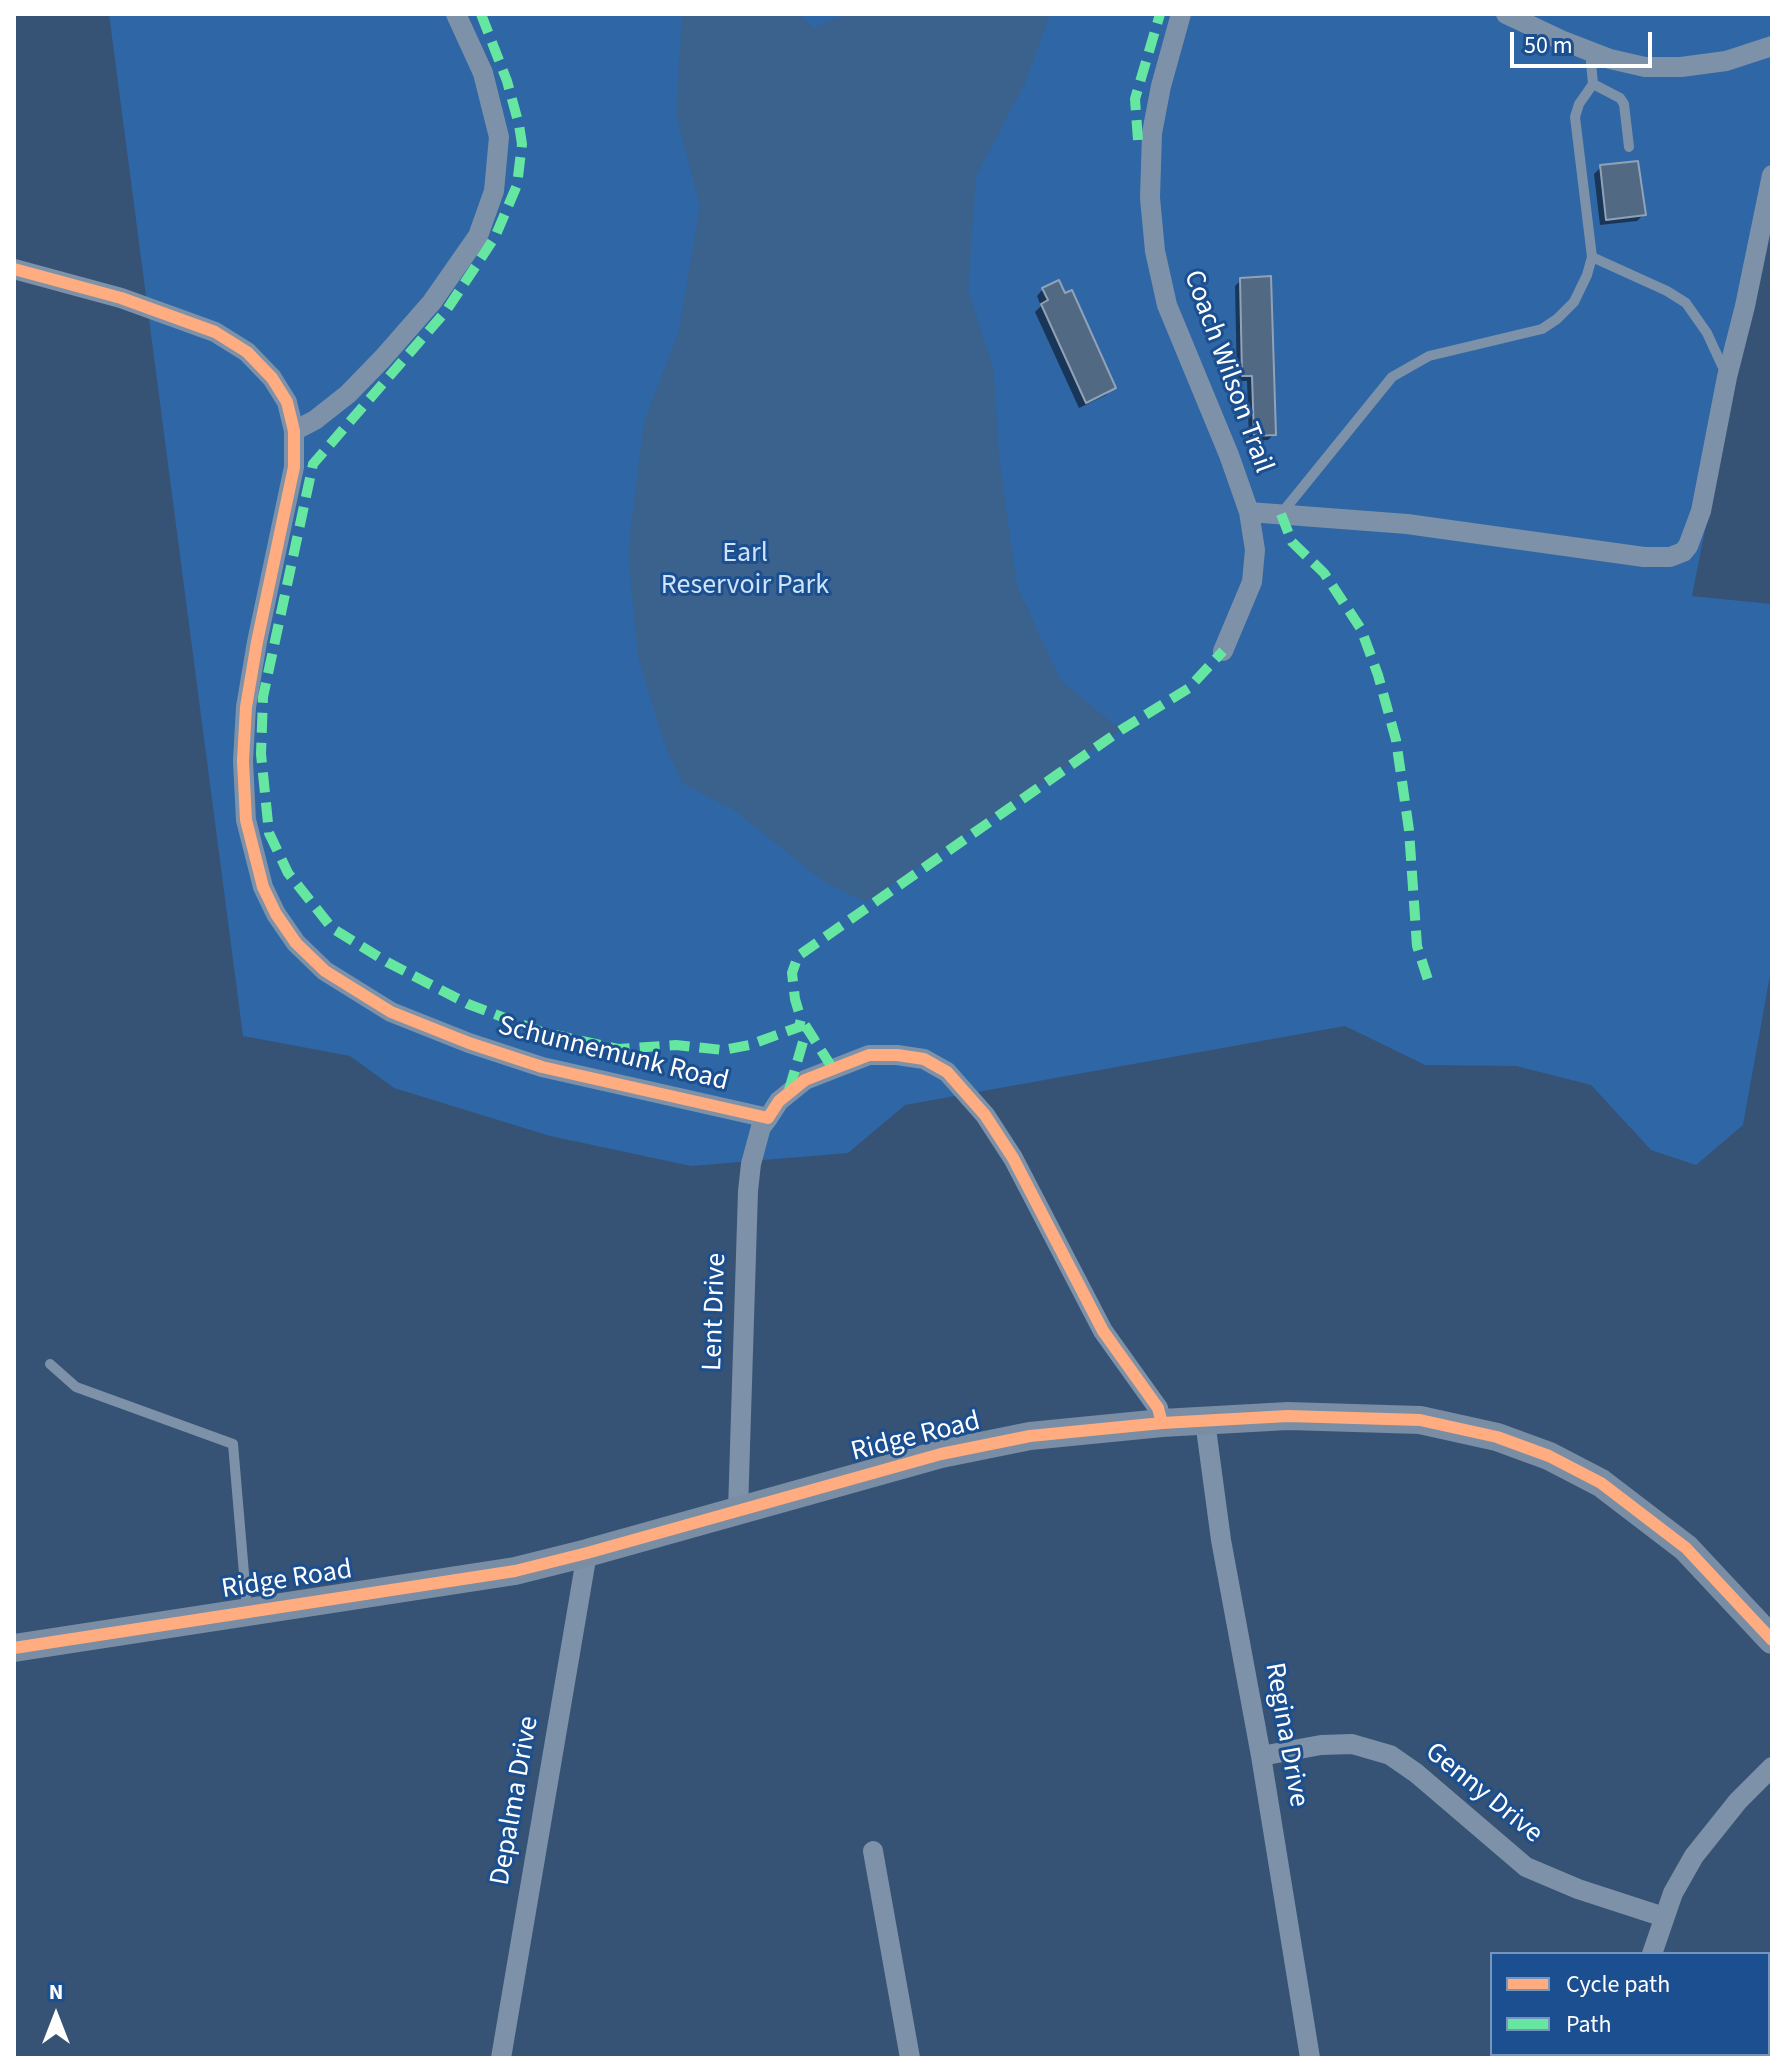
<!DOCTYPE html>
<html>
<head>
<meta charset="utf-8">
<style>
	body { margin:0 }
	#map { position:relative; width:1786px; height:2072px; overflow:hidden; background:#365274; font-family:"Source Sans 3",sans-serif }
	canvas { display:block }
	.frame { position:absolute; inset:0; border:16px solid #fff; pointer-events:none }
	.legend { position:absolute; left:1490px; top:1952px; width:280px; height:104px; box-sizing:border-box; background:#1b4f8f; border:2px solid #7695bc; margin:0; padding:10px 14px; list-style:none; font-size:24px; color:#fff }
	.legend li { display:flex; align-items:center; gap:16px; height:40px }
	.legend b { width:40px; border:2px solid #7695bc }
	.north { position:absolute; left:16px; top:1976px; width:80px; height:80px; -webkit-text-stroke:6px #1b4f8f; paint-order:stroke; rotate:0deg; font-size:22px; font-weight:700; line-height:32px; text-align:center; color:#fff }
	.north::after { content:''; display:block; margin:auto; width:28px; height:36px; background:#fff; clip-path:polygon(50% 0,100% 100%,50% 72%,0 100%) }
	.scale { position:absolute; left:1510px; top:32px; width:142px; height:36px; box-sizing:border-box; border:4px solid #fff; border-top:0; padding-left:10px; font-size:24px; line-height:28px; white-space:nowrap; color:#fff; -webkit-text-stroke:6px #1b4f8f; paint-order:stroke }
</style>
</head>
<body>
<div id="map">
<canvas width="1786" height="2072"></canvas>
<div class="frame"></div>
<ul class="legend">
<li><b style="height:10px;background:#ffac80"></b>Cycle path</li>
<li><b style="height:10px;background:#66e7a1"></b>Path</li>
</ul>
<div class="north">N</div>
<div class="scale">50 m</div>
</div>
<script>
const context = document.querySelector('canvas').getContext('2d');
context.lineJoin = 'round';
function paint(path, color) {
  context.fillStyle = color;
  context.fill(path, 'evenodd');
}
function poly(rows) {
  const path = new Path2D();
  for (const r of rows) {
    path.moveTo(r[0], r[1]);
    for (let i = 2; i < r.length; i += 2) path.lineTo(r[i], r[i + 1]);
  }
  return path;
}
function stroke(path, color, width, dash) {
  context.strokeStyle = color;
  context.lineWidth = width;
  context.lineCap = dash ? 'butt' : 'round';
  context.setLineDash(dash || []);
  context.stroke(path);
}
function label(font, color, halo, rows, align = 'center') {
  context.font = font + ' "Source Sans 3",sans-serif';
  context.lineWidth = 6;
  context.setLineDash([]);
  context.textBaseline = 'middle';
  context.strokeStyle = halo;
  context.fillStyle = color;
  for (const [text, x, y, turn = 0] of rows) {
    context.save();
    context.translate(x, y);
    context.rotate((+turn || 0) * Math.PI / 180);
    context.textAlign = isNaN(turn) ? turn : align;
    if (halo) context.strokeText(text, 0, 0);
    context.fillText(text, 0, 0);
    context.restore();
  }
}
paint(poly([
	[109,14,1772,14,1772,190,1692,596,1772,604,1772,964,1743,1125,1696,1165,1651,1150,1591,1085,1516,1066,1425,1065,1345,1026,905,1105,848,1153,691,1166,550,1136,394,1088,350,1056,243,1036]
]), '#2f66a5');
paint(poly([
	[682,14,800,14,814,28,846,14,1050,14,1024,85,976,176,968,289,994,371,999,458,1017,586,1061,681,1121,730,866,902,824,882,734,810,683,784,666,748,638,657,628,552,644,422,678,334,700,206,676,114]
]), '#3b618d');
paint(poly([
	[1601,167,1644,214,1637,221,1600,225,1594,174],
	[1241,280,1274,434,1268,440,1249,441,1247,381,1237,381,1235,286],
	[1043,289,1113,388,1106,395,1079,408,1035,312,1041,306,1037,296]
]), '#0007');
const building = poly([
	[1638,161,1646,215,1606,220,1600,165,1638,161],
	[1271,276,1276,435,1254,436,1252,376,1242,376,1240,278,1271,276],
	[1059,280,1065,293,1072,290,1116,388,1086,403,1041,304,1048,300,1042,288,1059,280]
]);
paint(building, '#526984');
stroke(building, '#92a2b6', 2);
stroke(poly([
	[1590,51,1593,84,1620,98,1624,104,1629,147],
	[1593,84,1579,104,1575,117,1592,257,1667,291,1686,303,1707,333,1725,372],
	[1281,514,1392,377,1429,356,1542,329,1557,319,1574,302,1587,275,1592,257],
	[50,1364,76,1387,233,1444,247,1609]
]), '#7d92a8', 10);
stroke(poly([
	[1181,14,1161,86,1152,133,1150,198,1155,251,1167,305,1229,455,1249,512,1255,550,1252,582,1223,651],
	[1506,14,1561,40,1610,59,1645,67,1681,67,1726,61,1772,46],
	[14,269,121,298,215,332,247,352,272,378,287,402,294,431,294,467,257,642,246,707,243,761,246,820,263,887,276,914,296,943,325,971,391,1012,469,1043,542,1067,768,1118,779,1101,805,1080,869,1055,897,1055,924,1059,947,1072,985,1115,1013,1158,1103,1331,1158,1408,1162,1423],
	[294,431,315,420,348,394,383,358,432,302,478,236,494,191,499,137,483,73,456,14],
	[1249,512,1407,524,1644,557,1670,557,1683,552,1688,546,1701,511,1727,377,1745,306,1772,175],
	[1205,1421,1221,1540,1261,1756,1310,2058],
	[738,1511,748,1191,751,1164,761,1127,768,1118],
	[1261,1756,1321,1745,1352,1744,1390,1755,1416,1773,1526,1867,1578,1889,1664,1917],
	[873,1851,910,2058],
	[1652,1954,1673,1893,1694,1856,1738,1801,1772,1767],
	[1641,2054,1641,2058],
	[501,2058,587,1553]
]), '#7d92a8', 20);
stroke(poly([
	[14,1648,515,1571,587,1553,941,1454,1030,1436,1162,1423,1288,1416,1420,1420,1497,1437,1549,1456,1601,1483,1686,1548,1772,1640]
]), '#798da4', 28);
stroke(poly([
	[481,14,507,81,519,125,522,144,517,185,495,237,446,311,313,464,263,697,261,754,269,833,288,873,332,928,387,962,468,1004,542,1032,618,1049,676,1045,723,1050,749,1045,799,1027,801,1019,795,999,792,973,798,956,1121,730,1189,688,1223,651],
	[1138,140,1135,99,1160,14],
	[1281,514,1292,542,1324,573,1361,629,1378,675,1396,740,1409,830,1417,946,1430,986],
	[805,1025,833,1069],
	[789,1090,807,1028]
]), '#66e7a1', 10, [20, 10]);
stroke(poly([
	[14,269,121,298,215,332,247,352,272,378,287,402,294,431,294,467,257,642,246,707,243,761,246,820,263,887,276,914,296,943,325,971,391,1012,469,1043,542,1067,768,1118,779,1101,805,1080,869,1055,897,1055,924,1059,947,1072,985,1115,1013,1158,1103,1331,1158,1408,1162,1423],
	[14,1648,515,1571,587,1553,941,1454,1030,1436,1162,1423,1288,1416,1420,1420,1497,1437,1549,1456,1601,1483,1686,1548,1772,1640]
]), '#ffac80', 12);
label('28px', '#fff', '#1b4f8f', [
	["Coach Wilson Trail",1227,372,70],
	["Schunnemunk Road",613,1055,14],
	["Lent Drive",716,1312,-88],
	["Ridge Road",916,1438,-14],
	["Ridge Road",287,1581,-9],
	["Regina Drive",1285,1735,80],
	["Genny Drive",1483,1794,39],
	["Depalma Drive",516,1801,-80]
]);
label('28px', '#cfe3fa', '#1b4f8f', [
	["Earl",745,555],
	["Reservoir Park",745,587]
]);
</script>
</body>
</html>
